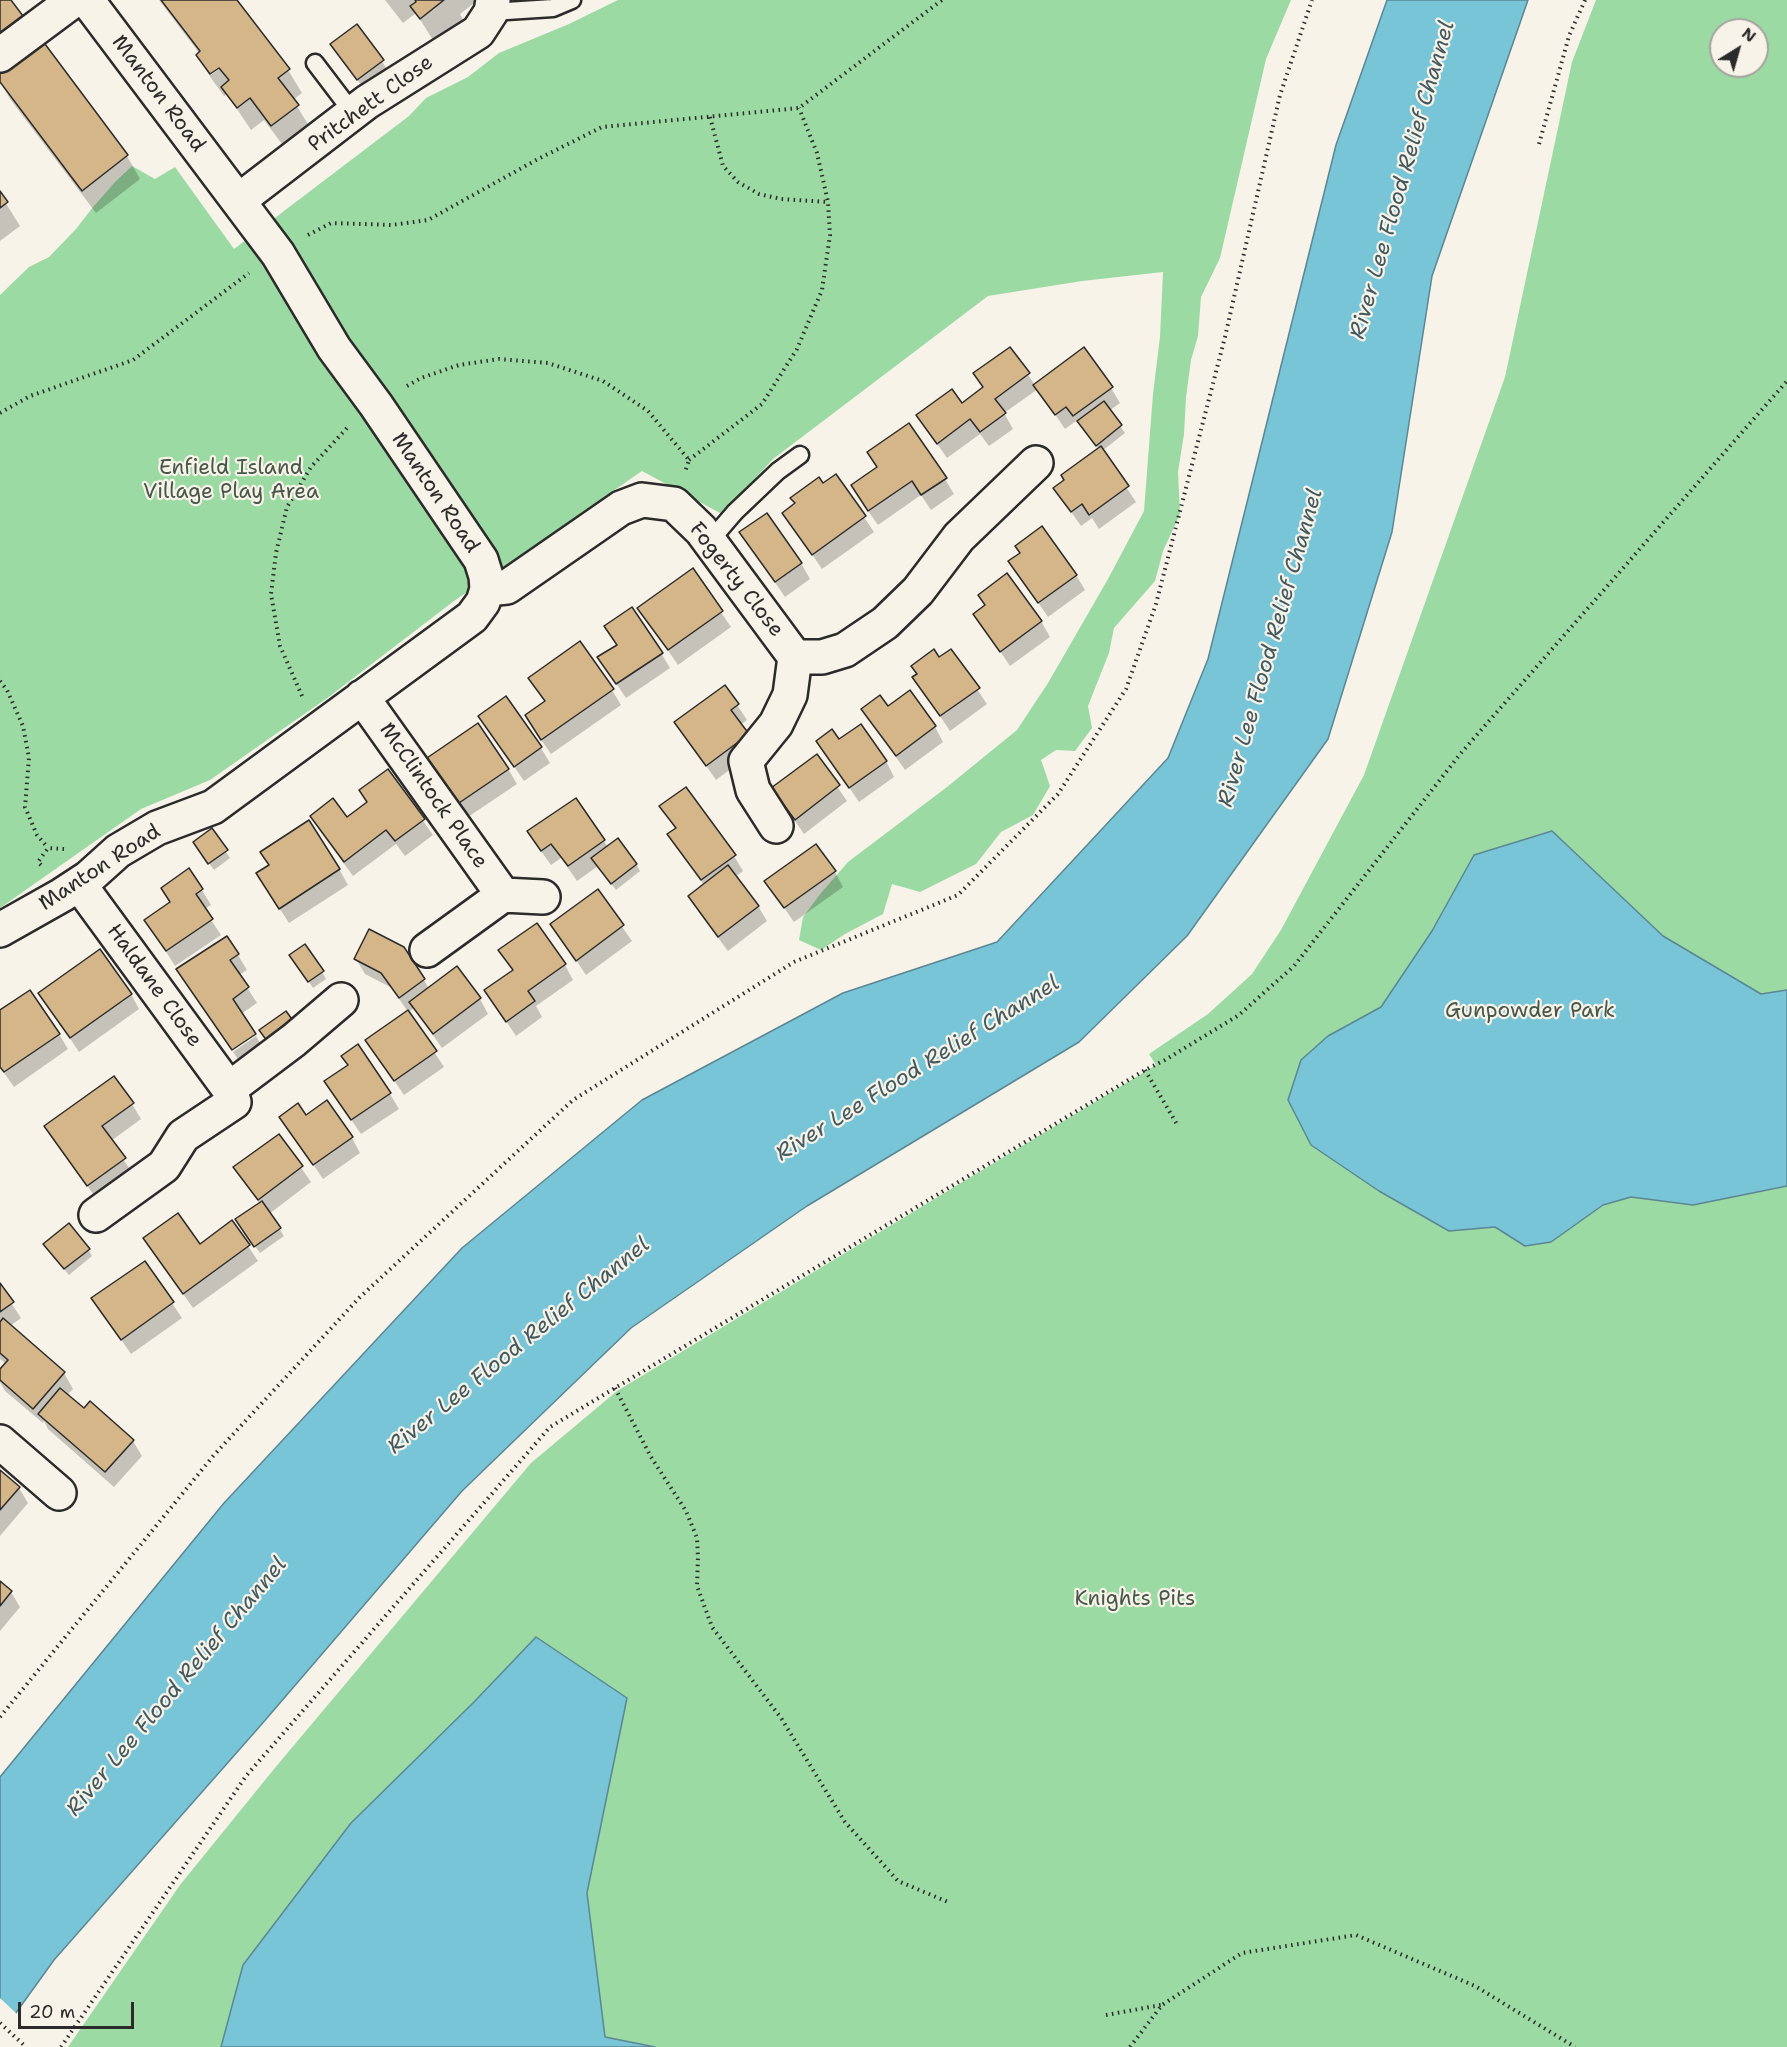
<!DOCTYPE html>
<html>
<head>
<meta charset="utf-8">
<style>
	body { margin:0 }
	#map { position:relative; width:1787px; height:2047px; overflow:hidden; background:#f7f3e8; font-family:"Shantell Sans",sans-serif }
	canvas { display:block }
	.north { position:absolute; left:1709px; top:18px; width:60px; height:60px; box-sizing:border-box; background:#f7f3e8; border:2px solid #a5a39c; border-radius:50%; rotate:37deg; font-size:16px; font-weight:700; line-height:24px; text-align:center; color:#2b2b2b }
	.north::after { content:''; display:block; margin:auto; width:21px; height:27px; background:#2b2b2b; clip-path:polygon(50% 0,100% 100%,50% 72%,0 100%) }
	.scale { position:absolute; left:18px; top:2002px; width:116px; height:27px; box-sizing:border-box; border:3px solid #2b2b2b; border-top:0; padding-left:8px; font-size:18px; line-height:21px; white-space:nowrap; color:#2b2b2b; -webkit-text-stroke:4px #f7f3e8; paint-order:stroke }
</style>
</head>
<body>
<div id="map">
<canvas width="1787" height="2047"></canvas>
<div class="north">N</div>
<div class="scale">20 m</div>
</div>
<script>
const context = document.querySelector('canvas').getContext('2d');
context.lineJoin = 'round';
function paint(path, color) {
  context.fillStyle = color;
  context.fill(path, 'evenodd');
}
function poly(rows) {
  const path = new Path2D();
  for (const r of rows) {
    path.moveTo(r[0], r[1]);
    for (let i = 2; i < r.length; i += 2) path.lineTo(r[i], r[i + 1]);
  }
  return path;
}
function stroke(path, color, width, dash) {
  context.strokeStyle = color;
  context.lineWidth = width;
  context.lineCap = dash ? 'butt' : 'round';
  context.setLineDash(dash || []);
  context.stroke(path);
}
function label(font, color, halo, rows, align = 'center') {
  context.font = font + ' "Shantell Sans",sans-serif';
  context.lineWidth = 4.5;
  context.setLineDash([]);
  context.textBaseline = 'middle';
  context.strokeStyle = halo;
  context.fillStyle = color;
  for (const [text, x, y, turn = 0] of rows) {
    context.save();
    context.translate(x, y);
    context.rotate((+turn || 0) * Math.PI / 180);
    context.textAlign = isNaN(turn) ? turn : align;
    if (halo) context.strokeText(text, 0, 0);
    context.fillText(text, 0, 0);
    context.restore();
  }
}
paint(poly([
	[618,0,1291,0,1266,59,1220,258,1201,297,1198,336,1191,360,1186,397,1184,434,1178,472,1180,514,1163,551,1155,581,1114,628,1109,653,1088,706,1092,728,1075,751,1056,750,1041,760,1050,786,1033,815,1001,832,976,864,920,892,892,884,883,914,845,934,821,950,799,940,803,917,821,893,848,862,947,787,1017,730,1048,683,1108,579,1144,511,1153,394,1160,337,1163,272,1082,281,988,296,773,459,722,514,642,471,454,601,330,696,210,780,141,809,0,908,0,295,29,267,49,257,76,229,93,207,116,181,132,166,155,179,175,167,234,249,409,116,426,98,468,77,499,53,569,24],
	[1596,0,1787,0,1787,2047,68,2047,180,1885,274,1769,531,1463,617,1391,1156,1065,1149,1054,1208,1014,1252,974,1281,930,1364,775,1505,377,1572,62],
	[1721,30,1757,30,1757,66,1721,66]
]), '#9bdaa3');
const water = poly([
	[1387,0,1528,0,1432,276,1392,532,1328,739,1187,936,1079,1042,807,1206,631,1328,462,1491,261,1725,54,1960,0,2035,0,1777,224,1503,462,1248,642,1100,843,993,997,942,1168,758,1208,659,1336,145,1387,0],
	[1552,831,1663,936,1761,994,1787,990,1787,1186,1693,1205,1631,1197,1603,1205,1551,1242,1525,1246,1495,1227,1449,1231,1379,1191,1311,1145,1288,1100,1301,1060,1328,1036,1381,1007,1432,931,1474,855,1552,831],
	[536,1637,627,1698,587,1893,605,2037,655,2047,221,2047,243,1965,351,1823,474,1702,536,1637]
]);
paint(water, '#79c5d8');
stroke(water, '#5a8793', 1.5);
paint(poly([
	[0,1998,18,2015,0,2038]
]), '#f7f3e8');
paint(poly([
	[159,0,235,0,288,70,302,93,293,100,311,129,285,148,264,120,251,130,227,94,224,96,211,78,198,55,200,54],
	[226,64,211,75,211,72],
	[385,0,478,0,460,14,466,26,438,48,416,13,403,23],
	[42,43,127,156,140,179,96,213,10,99,0,81,0,74],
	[336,52,382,61,386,68,362,86],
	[0,194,20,226,0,241],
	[1010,349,1035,385,1111,388,1120,403,1109,411,1125,433,1102,451,1136,502,1099,529,1092,518,1081,526,1055,489,1099,449,1076,421,1065,429,1038,389,1004,413,1013,429,989,446,980,434,947,458,918,416,961,405,984,388,975,374],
	[869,453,945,479,954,494,931,510,921,495,878,525,861,501,878,469],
	[836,476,874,532,822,569,784,513],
	[741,533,801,563,810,579,785,597],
	[1010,561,1076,575,1085,590,1048,617],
	[692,570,731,627,678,665,639,608],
	[986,606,1041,621,1050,637,1010,666,975,614],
	[606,627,661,653,670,668,626,698,599,658,618,646],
	[951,651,987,704,950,731,914,677],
	[530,678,612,690,621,705,551,754,535,731,545,702],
	[725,687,747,720,740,725,756,750,716,780,676,722],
	[888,708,935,727,943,742,905,770,863,710],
	[480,717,541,748,550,763,524,781],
	[818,741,839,741,886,761,894,777,859,802],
	[816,756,847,801,804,834,773,789],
	[508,769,517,784,465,819,435,775],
	[388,771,433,835,405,856,396,844,353,876,320,831,312,816,347,819,368,803],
	[576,800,608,847,636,864,640,871,616,890,598,866,577,881,561,858,551,865,538,847],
	[661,806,734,856,743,871,735,877,758,906,767,921,728,951,698,911,690,896,704,885,669,834,676,830],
	[212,830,230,858,214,870,199,849],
	[339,869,348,885,289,923,267,889],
	[835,872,843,887,794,922,766,882],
	[202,890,211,905,204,909,221,935,175,966,146,920],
	[597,891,632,941,586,975,552,924],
	[500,950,565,965,573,980,536,1006,542,1017,516,1036,486,991,513,971],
	[238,955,247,970,239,975,257,1003,241,1014,254,1033,231,1049,187,985],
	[356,959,424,980,429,989,480,999,488,1014,442,1048,414,1008,408,1012,444,1067,404,1095,367,1041,408,1012,392,988,365,974],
	[295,962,322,972,326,979,313,988],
	[40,993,131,994,139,1009,79,1052],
	[0,1012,59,1034,68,1049,14,1087,0,1067],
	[256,1036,264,1050,242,1065,233,1052],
	[390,1094,399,1109,361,1134,335,1096],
	[132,1104,141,1119,111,1141,133,1174,97,1200,46,1126],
	[281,1117,306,1117,352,1138,360,1153,323,1179],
	[279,1136,311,1182,269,1214,284,1236,260,1253,241,1227,260,1204,235,1168],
	[232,1222,258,1261,193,1308,145,1239,200,1246],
	[88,1249,92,1256,69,1275,49,1251],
	[145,1263,182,1318,131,1354,93,1299],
	[0,1286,21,1318,10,1326,64,1373,73,1389,67,1395,84,1410,133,1441,142,1456,114,1487,48,1429,44,1421,43,1423,5,1391,0,1382,0,1371,6,1364,0,1359],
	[0,1472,19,1488,28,1503,0,1536],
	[0,1583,11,1592,20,1607,0,1631]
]), '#0003');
const building = poly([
	[0,0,11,0,26,20,0,40,0,0],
	[161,0,237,0,290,69,278,78,299,105,271,126,250,98,237,108,221,87,229,80,219,68,210,74,196,55,200,51,161,0],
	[415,0,444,0,420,19,410,6,416,2,415,0],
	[357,24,384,60,357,80,330,44,357,24],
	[42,40,128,155,82,191,0,82,0,72,42,40],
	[0,191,8,202,0,208,0,191],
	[1010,347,1030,373,995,399,1006,413,980,432,970,419,937,444,916,415,952,389,962,403,983,387,973,373,1010,347],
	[1084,347,1113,387,1073,416,1066,407,1055,415,1033,385,1084,347],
	[1104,401,1122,425,1096,446,1077,421,1104,401],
	[909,423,947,478,921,495,912,481,868,511,851,485,877,467,867,452,909,423],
	[1101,446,1129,486,1089,515,1082,504,1071,512,1053,488,1064,480,1061,475,1101,446],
	[836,474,866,516,812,555,782,513,795,503,790,498,819,477,823,483,836,474],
	[767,513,802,563,775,582,739,532,767,513],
	[1042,526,1077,575,1038,603,1008,561,1020,553,1015,546,1042,526],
	[693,568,723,611,668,650,637,608,693,568],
	[1007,573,1042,621,1000,652,973,614,985,605,978,595,1007,573],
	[632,607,663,653,616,684,597,657,617,645,604,626,632,607],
	[580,641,614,689,541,740,525,715,545,701,528,678,580,641],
	[934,649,939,657,951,649,980,688,940,716,912,677,917,674,911,666,934,649],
	[725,685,739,704,731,710,749,734,706,766,674,722,725,685],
	[910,690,936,726,896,756,861,709,880,695,888,706,910,690],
	[506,696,542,747,514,767,478,716,506,696],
	[478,723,509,769,456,805,424,760,478,723],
	[861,724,887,761,849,788,816,741,832,729,839,739,861,724],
	[817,754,840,785,795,820,771,788,817,754],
	[388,769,425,819,395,841,386,830,344,862,310,816,333,798,347,817,367,802,359,790,388,769],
	[686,787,736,855,701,880,667,834,676,828,659,806,686,787],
	[576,798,605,840,568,866,551,844,541,851,527,831,576,798],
	[309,820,340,869,279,909,256,873,269,865,260,852,309,820],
	[212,828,228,850,208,864,193,842,212,828],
	[618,838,637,864,611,884,591,858,618,838],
	[816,844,836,871,784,908,764,881,816,844],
	[728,865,759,906,718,937,688,896,728,865],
	[189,868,203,889,196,894,213,919,166,951,144,920,170,902,161,888,189,868],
	[598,889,624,925,576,961,550,924,598,889],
	[537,923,566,964,528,991,535,1001,506,1022,484,990,513,970,498,950,537,923],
	[369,929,404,947,425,979,399,998,381,973,354,959,369,929],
	[227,936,239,954,230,960,249,987,233,999,256,1034,232,1050,176,969,227,936],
	[305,944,324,971,308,982,289,955,305,944],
	[100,949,132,994,70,1038,38,993,100,949],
	[457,966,481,998,433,1034,409,1002,457,966],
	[30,990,60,1034,4,1072,0,1067,0,1010,30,990],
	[408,1010,437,1051,394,1081,365,1040,408,1010],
	[286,1011,297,1026,270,1045,259,1030,286,1011],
	[358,1044,391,1093,351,1120,324,1081,348,1065,341,1056,358,1044],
	[114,1076,134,1103,102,1126,126,1158,87,1186,44,1126,114,1076],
	[327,1100,353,1137,313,1165,279,1117,298,1103,306,1115,327,1100],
	[279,1134,303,1166,258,1200,233,1167,279,1134],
	[262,1201,281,1228,254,1247,235,1219,262,1201],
	[178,1213,200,1244,232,1220,250,1245,183,1294,143,1238,178,1213],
	[69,1223,90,1249,64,1269,43,1244,69,1223],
	[145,1261,174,1302,121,1340,91,1298,145,1261],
	[0,1283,14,1302,0,1312,0,1283],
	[3,1318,65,1372,33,1409,0,1380,0,1369,8,1360,0,1353,0,1322,3,1318],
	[60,1388,84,1408,90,1401,134,1440,105,1472,38,1414,60,1388],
	[0,1470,20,1487,0,1510,0,1470],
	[0,1581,12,1591,0,1606,0,1581]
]);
paint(building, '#d5b689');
stroke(building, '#2b2b2b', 1.5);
const service = poly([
	[491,12,553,8,572,0],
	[315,63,353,113],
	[710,541,735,512,778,471,800,455]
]);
const minor = poly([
	[0,55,74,0],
	[238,201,367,102,478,32,491,12,493,0],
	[487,589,507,587,621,508,642,500,674,504,701,530,795,657,822,657,845,650,885,623,918,591,959,537,1036,463],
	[362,697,503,895],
	[776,826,753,790,746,761,776,724,790,695,795,657],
	[79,884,229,1089,234,1102,183,1136,164,1166,96,1215],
	[0,930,62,895,88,878,118,851,157,828,213,807,472,617,483,602,487,589,486,576,481,560,376,405,334,348,278,254,87,0],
	[427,950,503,895,543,897],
	[229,1089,294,1040,341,1000],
	[0,1442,59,1493]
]);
stroke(service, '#2b2b2b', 21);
stroke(minor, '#2b2b2b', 38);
stroke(poly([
	[710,117,723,166,738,182,759,194,781,199,828,202],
	[1539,144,1569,36,1585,0],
	[308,235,331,223,392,225,428,220,538,159,602,127,799,108,942,0],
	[407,386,421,378,459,365,499,359,548,363,603,381,648,411,689,460,685,472],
	[0,413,30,396,133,360,249,273],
	[689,460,762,404,797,349,822,290,830,235,828,202,817,153,799,108],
	[0,681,7,690,23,726,29,758,25,807,37,835,48,848],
	[302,696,280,646,271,594,276,553,287,507,311,467,347,428],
	[41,865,38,862,48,848,64,849],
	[1145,1070,1178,1126],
	[615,1388,651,1457,686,1511,697,1538,698,1557,697,1586,712,1627,781,1718,845,1822,898,1881,948,1902],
	[0,1717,214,1455,359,1298,573,1100,794,962,958,895,1058,794,1126,689,1156,604,1225,337,1280,95,1312,0],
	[1106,2015,1161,2005],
	[0,2023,26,2047],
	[61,2047,246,1776,550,1427,1145,1070,1165,1060,1239,1015,1294,966,1461,753,1787,381],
	[1130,2047,1162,2005,1242,1953,1356,1935,1475,1986,1575,2047]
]), '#2b2b2b', 4, [1.5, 4.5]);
stroke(service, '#f7f3e8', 16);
stroke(minor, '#f7f3e8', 33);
label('21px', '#2b2b2b', '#f7f3e8', [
	["Manton Road",158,94,53],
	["Pritchett Close",371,104,-36],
	["Manton Road",435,493,56],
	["Fogerty Close",736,580,52],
	["McClintock Place",433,796,55],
	["Manton Road",100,868,-33],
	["Haldane Close",154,986,54]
]);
label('21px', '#475749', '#f7f3e8', [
	["Enfield Island",231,469],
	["Village Play Area",231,493],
	["Gunpowder Park",1530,1012],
	["Knights Pits",1135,1600]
]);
label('italic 22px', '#42595f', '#f7f3e8', [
	["River Lee Flood Relief Channel",1403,180,-74],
	["River Lee Flood Relief Channel",1271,648,-74],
	["River Lee Flood Relief Channel",918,1069,-32],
	["River Lee Flood Relief Channel",519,1346,-39],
	["River Lee Flood Relief Channel",177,1687,-50]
]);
</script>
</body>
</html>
